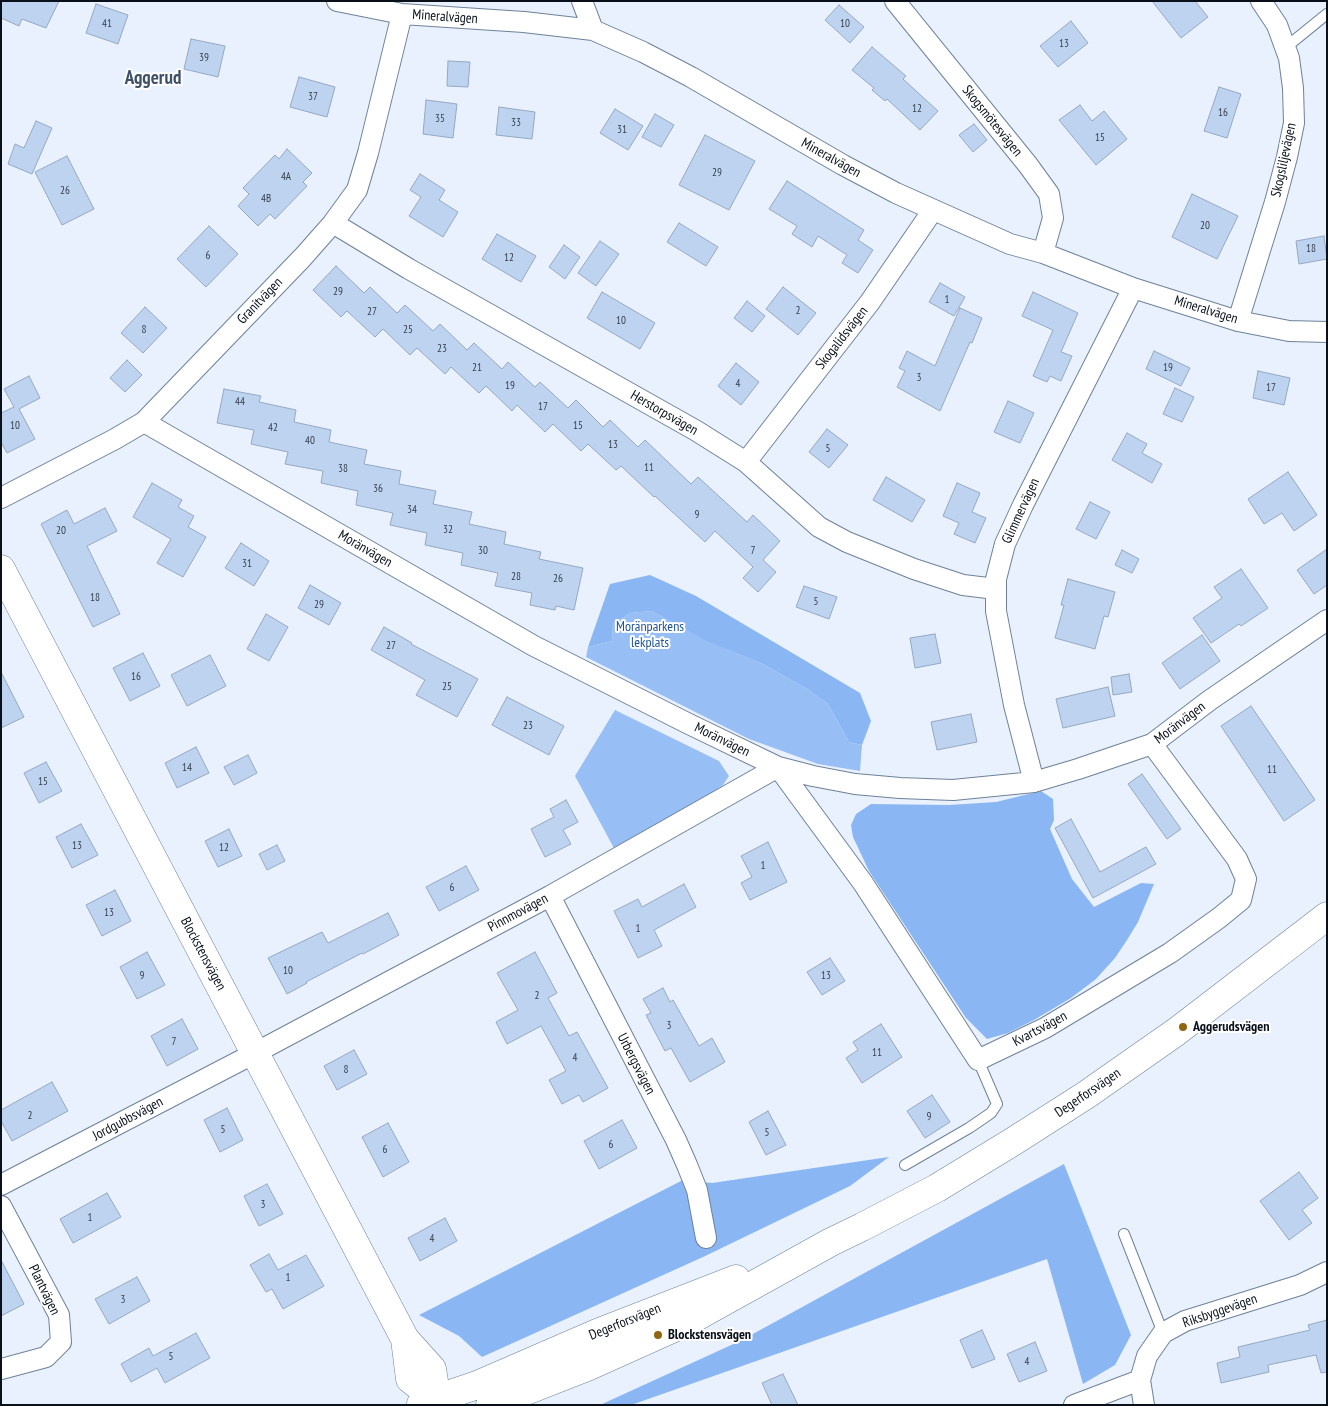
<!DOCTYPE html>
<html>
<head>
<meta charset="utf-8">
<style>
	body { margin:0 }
	#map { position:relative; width:1328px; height:1406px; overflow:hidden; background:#e8f1fd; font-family:"PT Sans Narrow",sans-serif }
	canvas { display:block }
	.frame { position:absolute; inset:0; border:2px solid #09101a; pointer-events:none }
</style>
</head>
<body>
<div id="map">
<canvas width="1328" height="1406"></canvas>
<div class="frame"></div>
</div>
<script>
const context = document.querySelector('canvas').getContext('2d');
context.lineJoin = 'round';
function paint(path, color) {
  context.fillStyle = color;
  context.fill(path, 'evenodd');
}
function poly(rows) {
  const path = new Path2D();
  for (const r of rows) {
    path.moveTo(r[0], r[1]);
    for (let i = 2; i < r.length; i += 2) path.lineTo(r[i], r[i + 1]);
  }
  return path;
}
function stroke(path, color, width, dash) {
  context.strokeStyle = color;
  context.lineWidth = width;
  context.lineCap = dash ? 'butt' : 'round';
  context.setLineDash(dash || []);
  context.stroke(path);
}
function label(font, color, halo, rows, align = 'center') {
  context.font = font + ' "PT Sans Narrow",sans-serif';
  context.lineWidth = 4;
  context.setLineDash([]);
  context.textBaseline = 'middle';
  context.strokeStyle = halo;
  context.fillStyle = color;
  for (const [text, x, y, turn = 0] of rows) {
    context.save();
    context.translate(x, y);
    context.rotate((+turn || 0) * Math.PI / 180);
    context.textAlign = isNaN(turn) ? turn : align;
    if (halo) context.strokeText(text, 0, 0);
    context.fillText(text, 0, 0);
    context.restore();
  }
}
paint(poly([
	[652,611,707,641,761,663,807,689,828,704,849,742,862,745,860,771,818,764,749,739,586,657,588,647,612,641,613,624,630,613],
	[615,710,719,761,729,776,723,785,702,800,615,850,575,776]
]), '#97bff5');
paint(poly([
	[650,575,696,596,860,693,871,721,862,745,849,742,828,704,807,689,761,663,706,641,652,611,630,613,613,624,612,641,588,647,610,584],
	[1041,791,1053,799,1054,820,1050,829,1072,879,1094,907,1141,883,1154,884,1138,922,1127,940,1115,958,1096,979,1071,998,1034,1020,1008,1033,987,1039,966,1018,869,871,853,837,851,825,856,814,871,804,949,805,996,802],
	[889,1157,850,1186,703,1257,482,1357,459,1336,419,1315,683,1180,712,1183],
	[1064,1164,1131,1335,1115,1365,1083,1384,1047,1259,631,1405,600,1405,740,1341]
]), '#8ab7f4');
const building = poly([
	[1,1,59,1,46,28,22,19,19,26,1,18,1,1],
	[1152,1,1195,1,1208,17,1181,38,1152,1],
	[96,4,128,15,118,44,86,33,96,4],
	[839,5,864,27,850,43,825,20,839,5],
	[1071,21,1088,43,1058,67,1040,46,1071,21],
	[191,39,225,46,218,77,184,69,191,39],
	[872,47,906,76,903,79,938,111,920,130,887,99,885,101,872,90,874,88,852,70,872,47],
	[448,61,470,62,468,87,447,86,448,61],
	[299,77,335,87,327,117,290,107,299,77],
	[1219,87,1241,94,1227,138,1204,131,1219,87],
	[426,100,457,104,453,138,423,134,426,100],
	[1080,105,1092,121,1104,111,1127,139,1096,165,1059,120,1080,105],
	[499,107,535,112,532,139,496,135,499,107],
	[615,109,643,126,628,150,600,133,615,109],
	[655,114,674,125,661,147,642,137,655,114],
	[36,121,52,128,32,174,8,164,15,144,24,148,36,121],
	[974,124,987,140,973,152,959,135,974,124],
	[705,135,755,161,729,210,679,185,705,135],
	[287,149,312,173,303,182,307,186,275,219,270,214,258,226,238,206,249,194,243,188,275,155,279,159,287,149],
	[67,156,94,209,62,225,35,172,67,156],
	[420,174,445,190,439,200,458,212,443,237,409,216,421,197,410,190,420,174],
	[787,181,864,230,858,240,873,250,858,273,842,263,847,255,818,236,812,247,792,234,797,226,769,209,787,181],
	[1192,194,1238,216,1217,259,1172,237,1192,194],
	[679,223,718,247,706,266,667,242,679,223],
	[209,226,238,254,206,287,177,259,209,226],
	[497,234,536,256,521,282,482,259,497,234],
	[1324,236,1327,259,1299,264,1296,241,1324,236],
	[600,241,619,254,596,286,578,273,600,241],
	[564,245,580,257,565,279,549,267,564,245],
	[336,266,364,293,370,287,397,313,405,305,433,331,440,324,467,350,474,343,502,369,508,362,535,387,540,382,568,408,576,400,603,427,610,420,638,447,645,440,691,484,698,477,747,522,753,515,780,541,763,560,776,572,758,592,743,578,753,567,715,531,705,542,655,496,654,497,621,466,616,470,588,444,581,451,553,424,545,432,517,405,512,411,486,386,479,393,451,367,445,374,417,348,410,355,383,329,375,337,347,311,341,317,313,290,336,266],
	[940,283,965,297,954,316,929,302,940,283],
	[783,287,816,313,798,335,766,309,783,287],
	[602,292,655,323,640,349,587,318,602,292],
	[1033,292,1078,313,1061,352,1072,356,1061,381,1050,376,1047,382,1033,376,1053,330,1022,316,1033,292],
	[747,301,765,316,752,332,734,318,747,301],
	[145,307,167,328,143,353,121,333,145,307],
	[960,308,982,318,972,343,970,342,940,411,897,387,905,371,899,368,907,351,935,366,960,308],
	[1154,351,1190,368,1181,386,1146,369,1154,351],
	[127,360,142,375,125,392,110,378,127,360],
	[736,363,759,382,741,405,718,386,736,363],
	[1258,371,1290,378,1284,405,1253,398,1258,371],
	[29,376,40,398,19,409,35,439,7,453,1,442,1,413,14,407,4,389,29,376],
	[1175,388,1194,397,1182,422,1163,414,1175,388],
	[224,389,261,396,259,402,296,410,294,422,331,430,329,442,367,450,364,464,401,471,399,484,436,491,433,504,472,512,469,524,506,532,504,544,541,552,539,559,583,568,574,610,556,606,555,610,530,605,532,593,495,586,498,573,461,565,463,553,425,545,427,533,390,525,393,513,356,505,358,491,321,483,323,471,285,464,288,452,251,444,254,430,217,423,224,389],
	[1008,401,1034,413,1020,443,994,432,1008,401],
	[827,429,848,445,829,468,809,452,827,429],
	[1127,433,1147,444,1142,453,1162,464,1152,483,1112,460,1127,433],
	[1288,472,1317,515,1294,531,1282,513,1264,524,1248,499,1288,472],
	[886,477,925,500,912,522,873,500,886,477],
	[152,483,182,500,178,507,194,516,188,527,206,537,183,577,157,563,171,539,133,517,152,483],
	[957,483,980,493,972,512,986,518,975,543,954,534,959,523,943,516,957,483],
	[1090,502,1110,512,1096,539,1076,529,1090,502],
	[105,508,117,531,87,546,120,614,93,627,41,524,67,510,74,524,105,508],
	[241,543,269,561,254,586,225,568,241,543],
	[1327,549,1327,585,1314,594,1297,570,1327,549],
	[1122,550,1139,559,1132,573,1115,565,1122,550],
	[1241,569,1268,608,1241,626,1239,624,1211,643,1193,618,1222,598,1214,587,1241,569],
	[1068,579,1115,592,1108,617,1104,616,1095,649,1055,638,1064,605,1061,605,1068,579],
	[310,585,341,603,329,625,298,608,310,585],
	[804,586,837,597,829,619,796,607,804,586],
	[266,614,288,627,269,661,247,649,266,614],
	[384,627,412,643,411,644,478,679,457,717,416,695,425,680,371,650,384,627],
	[935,634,941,663,915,668,910,638,935,634],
	[1202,635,1220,661,1180,689,1162,663,1202,635],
	[143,653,160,686,130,701,113,668,143,653],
	[210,655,226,686,187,706,171,675,210,655],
	[1,672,24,717,1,728,1,672],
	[1129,674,1132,692,1113,695,1111,677,1129,674],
	[1108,687,1115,716,1063,728,1056,699,1108,687],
	[507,697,564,726,549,755,492,725,507,697],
	[1251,706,1315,800,1284,821,1221,726,1251,706],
	[971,714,977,742,937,750,931,722,971,714],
	[196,747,209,773,177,788,165,763,196,747],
	[248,755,257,773,234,785,224,767,248,755],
	[46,762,62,791,39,803,24,773,46,762],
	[1142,774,1181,829,1167,839,1128,784,1142,774],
	[566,800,578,822,563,830,571,844,545,857,531,829,554,817,550,809,566,800],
	[1071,819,1100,872,1146,847,1156,864,1093,898,1055,828,1071,819],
	[81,824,98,855,72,868,56,837,81,824],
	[229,829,242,856,218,867,205,841,229,829],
	[768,842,787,882,750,900,741,883,752,877,741,856,768,842],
	[277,845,285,861,267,870,259,854,277,845],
	[466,866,479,890,439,911,426,887,466,866],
	[684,884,696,907,654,930,662,946,638,958,614,911,638,899,642,907,684,884],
	[115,890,131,921,102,936,86,905,115,890],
	[388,913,399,935,363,954,362,953,306,982,307,983,287,994,268,958,322,932,328,943,388,913],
	[147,952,165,985,137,999,120,967,147,952],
	[535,952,557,993,548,998,569,1036,577,1032,608,1088,583,1102,579,1095,562,1104,549,1080,566,1071,541,1026,507,1044,496,1022,518,1010,497,973,535,952],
	[830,958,845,981,822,995,807,972,830,958],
	[663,988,670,1002,673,1000,699,1046,712,1038,725,1062,690,1082,671,1048,665,1051,646,1015,651,1013,643,999,663,988],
	[182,1019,198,1049,167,1066,151,1036,182,1019],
	[881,1024,902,1057,862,1083,846,1058,858,1050,853,1042,881,1024],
	[354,1050,367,1074,337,1090,324,1066,354,1050],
	[52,1082,68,1111,12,1141,1,1121,1,1110,52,1082],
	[932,1095,950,1122,925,1138,907,1111,932,1095],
	[227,1108,243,1140,220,1152,204,1120,227,1108],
	[768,1111,786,1145,766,1155,749,1122,768,1111],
	[622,1120,637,1148,599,1169,584,1141,622,1120],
	[388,1123,409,1162,383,1177,362,1137,388,1123],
	[1299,1172,1318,1198,1302,1210,1312,1223,1289,1240,1260,1201,1299,1172],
	[267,1184,283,1214,259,1226,244,1196,267,1184],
	[107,1193,121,1217,73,1243,60,1219,107,1193],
	[445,1218,457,1241,420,1261,408,1238,445,1218],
	[269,1254,278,1270,306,1255,324,1286,283,1309,272,1289,266,1292,250,1265,269,1254],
	[1,1260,24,1304,1,1316,1,1260],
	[137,1277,150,1301,109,1324,95,1299,137,1277],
	[1327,1320,1327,1372,1321,1373,1316,1355,1268,1365,1269,1372,1221,1383,1217,1363,1240,1357,1238,1347,1310,1330,1308,1325,1327,1320],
	[982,1330,995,1359,972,1368,960,1340,982,1330],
	[196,1333,210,1358,165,1383,157,1368,131,1382,121,1364,149,1348,153,1356,196,1333],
	[1035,1342,1047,1371,1019,1382,1007,1354,1035,1342],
	[783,1374,798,1405,772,1405,762,1383,783,1374]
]);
paint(building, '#bed3f0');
stroke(building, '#94a8c3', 1);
const lane = poly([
	[1285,48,1327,14],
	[905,1165,969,1128,991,1113,997,1104,978,1060],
	[1124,1234,1163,1333]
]);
const street = poly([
	[337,1,402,14,524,22,593,30,643,52,691,77,843,165,896,193,1010,244,1043,253,1133,288,1238,321,1289,331,1327,332],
	[582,1,593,30],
	[895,1,1028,165,1049,194,1053,218,1043,253],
	[333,223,409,269,695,430,746,462,819,527,847,542,914,569,963,585,996,589],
	[1238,321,1275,202,1287,157,1294,123,1293,88,1289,58,1277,25,1261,1],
	[144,422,534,646,689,724,778,767,813,776,855,784,900,788,953,790,1034,782,1078,769,1152,744,1210,700,1327,620],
	[746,462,870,302,933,210],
	[1,498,115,439,144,422,303,257,333,223,357,190,368,153,402,14],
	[1034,782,1014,705,996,611,996,579,1005,544,1023,505,1133,288],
	[550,896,676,1140,687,1165,697,1190,706,1238],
	[1,1185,255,1053,550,896,778,767,863,883,978,1060,1045,1028,1170,953,1219,918,1241,900,1246,879,1237,859,1152,744],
	[1,1206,59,1315,61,1342,46,1357,1,1369],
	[1074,1405,1140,1380],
	[1144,1405,1140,1380,1147,1356,1163,1333,1185,1321,1300,1285,1327,1272]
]);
const secondary = poly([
	[1,569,405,1339,432,1369,437,1400,440,1405],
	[405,1339,410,1379,437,1400],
	[421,1404,477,1385,597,1333,736,1279],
	[490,1405,587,1367,685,1323,831,1242,862,1227,937,1188,1014,1141,1086,1095,1176,1032,1327,916]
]);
stroke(lane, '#6e819b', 12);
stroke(street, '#6e819b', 22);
stroke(secondary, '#6e819b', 29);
stroke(lane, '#fff', 10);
stroke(street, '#fff', 20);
stroke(secondary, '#fff', 28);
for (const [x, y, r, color] of [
	[1183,1027,5,"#926510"],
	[658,1335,5,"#926510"]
]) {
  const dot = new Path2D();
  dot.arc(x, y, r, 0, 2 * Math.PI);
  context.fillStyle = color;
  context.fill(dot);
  stroke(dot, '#fff', 2);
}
label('11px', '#364150', null, [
	["41",107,24],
	["10",845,24],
	["13",1064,44],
	["39",204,58],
	["37",313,97],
	["12",917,109],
	["16",1223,113],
	["35",440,119],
	["33",516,123],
	["31",622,130],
	["15",1100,138],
	["29",717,173],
	["4A",286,177],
	["26",65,191],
	["4B",266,199],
	["20",1205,226],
	["18",1311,249],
	["6",208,256],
	["12",509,258],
	["29",338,292],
	["1",947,300],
	["2",798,311],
	["27",372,312],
	["10",621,321],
	["8",144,330],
	["25",408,330],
	["23",442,349],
	["21",477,368],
	["19",1168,368],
	["3",919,378],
	["4",738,384],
	["19",510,386],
	["17",1271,388],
	["44",240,402],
	["17",543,407],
	["10",15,426],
	["15",578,426],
	["42",273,428],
	["40",310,441],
	["13",613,445],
	["5",828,449],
	["11",649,468],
	["38",343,469],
	["36",378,489],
	["34",412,510],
	["9",697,515],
	["32",448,530],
	["20",61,531],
	["30",483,551],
	["7",753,551],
	["31",247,564],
	["28",516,577],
	["26",558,579],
	["18",95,598],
	["5",816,602],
	["29",319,605],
	["27",391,646],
	["16",136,677],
	["25",447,687],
	["23",528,726],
	["14",187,768],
	["11",1272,770],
	["15",43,782],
	["13",77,846],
	["12",224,848],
	["1",763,866],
	["6",452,888],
	["13",109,913],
	["1",638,929],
	["10",288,971],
	["9",142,976],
	["13",826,976],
	["2",537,996],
	["3",669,1026],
	["7",174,1042],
	["11",877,1053],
	["4",575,1058],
	["8",346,1070],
	["2",30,1116],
	["9",929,1117],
	["5",223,1130],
	["5",767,1133],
	["6",611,1145],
	["6",385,1150],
	["3",263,1205],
	["1",90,1218],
	["4",432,1239],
	["1",288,1278],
	["3",123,1300],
	["5",171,1357],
	["4",1027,1362]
]);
label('14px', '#09101a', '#fff', [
	["Mineralvägen",445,17,4],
	["Skogsmötesvägen",992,121,51],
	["Mineralvägen",831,158,29],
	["Skogsliljevägen",1284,160,-78],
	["Granitvägen",260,301,-46],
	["Mineralvägen",1206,310,17],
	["Skogalidsvägen",842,338,-52],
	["Herstorpsvägen",664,413,30],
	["Glimmervägen",1021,511,-65],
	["Moränvägen",365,549,30],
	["Moränvägen",1180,723,-37],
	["Moränvägen",722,740,26],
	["Pinnmovägen",518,913,-28],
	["Blockstensvägen",203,954,62],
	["Kvartsvägen",1040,1029,-28],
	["Urbergsvägen",636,1064,63],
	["Degerforsvägen",1088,1093,-34],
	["Jordgubbsvägen",128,1119,-28],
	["Plantvägen",44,1290,64],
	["Riksbyggevägen",1220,1311,-19],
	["Degerforsvägen",625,1322,-22]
]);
label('14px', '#1d5297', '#fff', [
	["Moränparkens",650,627],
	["lekplats",650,643]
]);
label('bold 14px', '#09101a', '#fff', [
	["Aggerudsvägen",1193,1027],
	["Blockstensvägen",668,1335]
], 'left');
label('bold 19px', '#3f5169', '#fff', [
	["Aggerud",153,79]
]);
</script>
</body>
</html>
